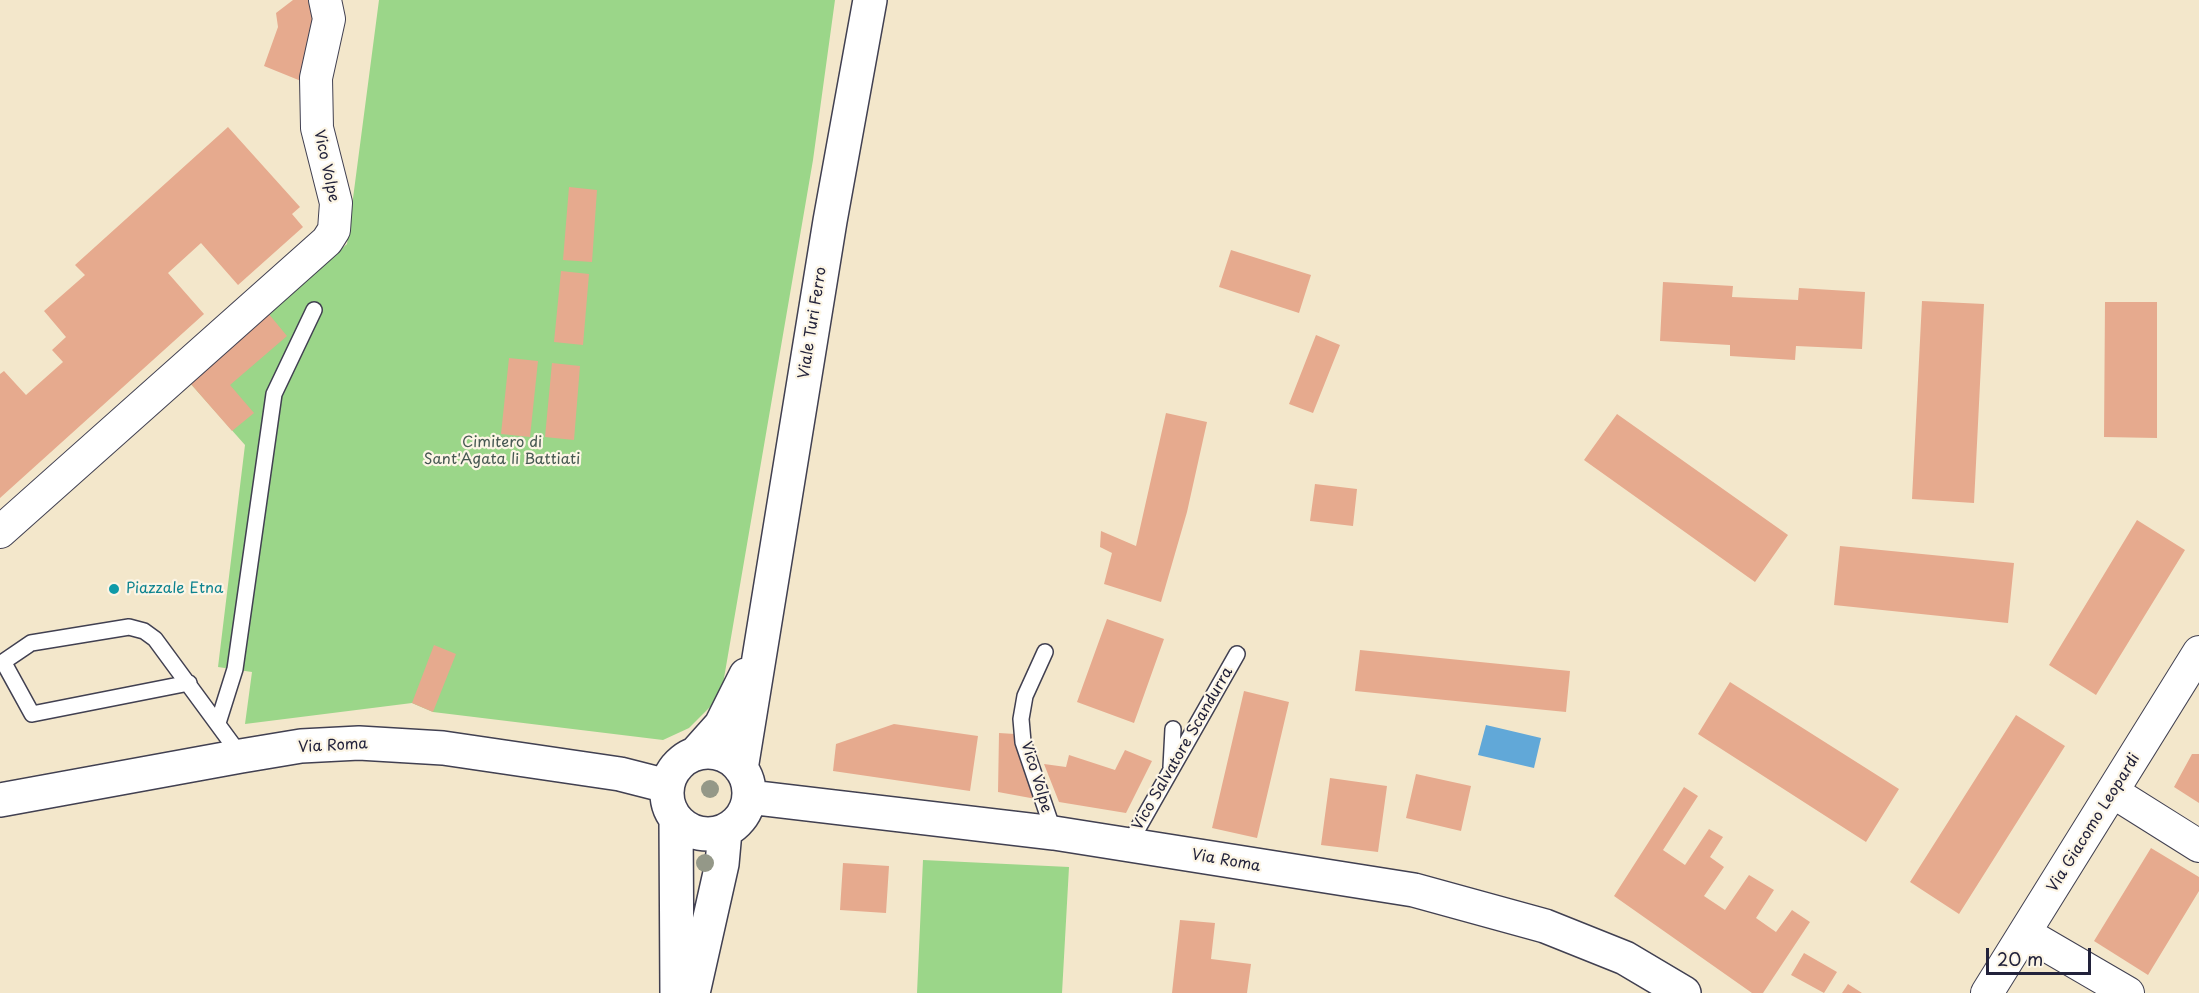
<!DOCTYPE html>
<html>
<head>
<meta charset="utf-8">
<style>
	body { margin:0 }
	#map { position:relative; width:2199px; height:993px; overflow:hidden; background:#f3e7cb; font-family:"Playpen Sans",sans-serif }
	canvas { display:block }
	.scale { position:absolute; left:1986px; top:948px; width:105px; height:27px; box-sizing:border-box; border:3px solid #22223b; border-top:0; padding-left:8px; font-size:18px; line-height:21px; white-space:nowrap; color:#22223b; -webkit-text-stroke:4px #fcf5e5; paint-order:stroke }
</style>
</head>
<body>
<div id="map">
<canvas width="2199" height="993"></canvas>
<div class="scale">20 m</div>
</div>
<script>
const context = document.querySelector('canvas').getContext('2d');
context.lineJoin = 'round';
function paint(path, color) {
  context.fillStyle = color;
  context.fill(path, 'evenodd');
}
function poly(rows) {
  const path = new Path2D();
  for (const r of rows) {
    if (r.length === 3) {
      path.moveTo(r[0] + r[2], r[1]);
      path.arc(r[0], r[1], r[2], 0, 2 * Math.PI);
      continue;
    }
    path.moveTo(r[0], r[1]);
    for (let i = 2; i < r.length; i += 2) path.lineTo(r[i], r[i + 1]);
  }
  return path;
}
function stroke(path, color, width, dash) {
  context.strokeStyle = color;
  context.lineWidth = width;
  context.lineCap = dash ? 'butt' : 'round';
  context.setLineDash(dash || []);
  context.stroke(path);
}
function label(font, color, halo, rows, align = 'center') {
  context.font = font + ' "Playpen Sans",sans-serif';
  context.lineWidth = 4.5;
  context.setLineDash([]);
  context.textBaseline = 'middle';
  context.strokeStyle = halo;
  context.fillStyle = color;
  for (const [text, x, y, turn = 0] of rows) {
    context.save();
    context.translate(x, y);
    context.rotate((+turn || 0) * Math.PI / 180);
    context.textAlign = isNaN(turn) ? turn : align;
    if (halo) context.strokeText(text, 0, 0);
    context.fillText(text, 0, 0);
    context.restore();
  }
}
paint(poly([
	[379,0,835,0,813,160,723,684,715,702,689,728,663,740,433,712,412,703,245,724,252,672,218,667,245,445,190,383,347,244],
	[923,860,1069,867,1062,993,917,993]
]), '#9bd689');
paint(poly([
	[1486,725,1541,738,1534,768,1478,755]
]), '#61a8d8');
paint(poly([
	[293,0,312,0,320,21,301,81,264,66,278,27,276,13],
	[228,127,300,207,292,214,303,227,238,285,201,243,168,273,204,314,0,498,0,374,4,371,26,395,63,362,52,350,66,337,44,311,85,275,75,265],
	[569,187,597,190,592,262,563,260],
	[1231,250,1311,275,1299,313,1219,287],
	[561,271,589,274,583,345,554,342],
	[1663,282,1733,286,1732,297,1798,300,1799,288,1865,292,1862,349,1796,346,1795,360,1730,356,1730,345,1660,341],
	[1922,301,1984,304,1974,503,1912,499],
	[2105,302,2157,302,2157,438,2104,437],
	[268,313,287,336,230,385,254,413,232,431,190,383],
	[1316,335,1340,345,1313,413,1289,404],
	[509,358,538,361,530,437,501,434],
	[552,363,580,366,574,440,545,437],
	[1166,413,1207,422,1187,512,1161,602,1104,584,1112,553,1100,547,1101,531,1136,546],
	[1617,414,1788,535,1755,582,1584,460],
	[1315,484,1357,489,1353,526,1310,521],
	[2137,520,2185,550,2096,695,2049,665],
	[1840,546,2014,563,2008,623,1834,605],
	[1107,619,1164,639,1134,723,1077,702],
	[434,645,456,654,433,712,412,703],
	[1360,650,1570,671,1566,712,1355,691],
	[1730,682,1899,789,1866,842,1698,734],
	[1244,691,1289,702,1257,838,1212,828],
	[2016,715,2065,746,1959,914,1910,882],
	[894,724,978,736,970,791,833,771,836,744],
	[999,733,1015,734,1036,799,998,792],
	[1125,750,1152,761,1126,813,1059,802,1044,764,1066,767,1069,755,1115,770],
	[2192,754,2199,754,2199,803,2174,787],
	[1416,774,1471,786,1461,831,1406,818],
	[1330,778,1387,786,1378,852,1321,845],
	[1684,787,1698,796,1663,850,1685,865,1709,829,1723,837,1710,857,1724,867,1704,896,1725,910,1749,875,1774,890,1756,918,1776,932,1792,910,1810,922,1763,993,1752,993,1614,896],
	[2151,848,2199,877,2199,891,2148,975,2094,941],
	[843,863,889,866,886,913,840,910],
	[1180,920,1215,923,1211,959,1251,964,1247,993,1172,993],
	[1804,953,1837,972,1824,993,1791,975],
	[1848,984,1862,993,1842,993]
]), '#e6aa8e');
const service = poly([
	[1045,652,1025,696,1021,719,1023,742,1054,833],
	[4,663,32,714,189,683],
	[0,664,31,643,129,627,144,631,155,639,241,756],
	[218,723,235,669,274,394,314,310],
	[1171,767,1173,729],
	[1129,844,1237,654]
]);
const minor = poly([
	[0,532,327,241,334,230,336,203,317,128,316,78,329,19,325,0],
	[2113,792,2199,846],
	[2025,933,2128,993],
	[1987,993,2199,652]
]);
const secondary = poly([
	[708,793,41],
	[696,753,721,725,746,675],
	[741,769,830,221,870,0],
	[749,797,1054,833,1414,890,1545,926,1625,958,1684,993],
	[0,800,241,756,301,746,359,743,443,748,620,774,667,786],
	[676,819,677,993],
	[693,993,722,864,725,831]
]);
stroke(service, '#414051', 18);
stroke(minor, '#414051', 34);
stroke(secondary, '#414051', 36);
stroke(service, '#fff', 15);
stroke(minor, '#fff', 32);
stroke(secondary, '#fff', 33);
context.fillStyle = '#949888';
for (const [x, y] of [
	[710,789],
	[705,863]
]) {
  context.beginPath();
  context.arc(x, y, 9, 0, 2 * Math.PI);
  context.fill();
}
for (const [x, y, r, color] of [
	[114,589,6,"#0f9aa8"]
]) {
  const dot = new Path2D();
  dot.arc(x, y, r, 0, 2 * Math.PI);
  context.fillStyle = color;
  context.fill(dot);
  stroke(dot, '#fcf5e5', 2);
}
label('15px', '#22223b', '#fcf5e5', [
	["Vico Volpe",326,166,78],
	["Viale Turi Ferro",813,323,-81],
	["Via Roma",333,746,-3],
	["Vico Salvatore Scandurra",1183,749,-60],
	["Vico Volpe",1036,777,73],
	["Via Giacomo Leopardi",2094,823,-58],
	["Via Roma",1226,861,10]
]);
label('15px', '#465852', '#fcf5e5', [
	["Cimitero di",502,443],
	["Sant'Agata li Battiati",502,460]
]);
label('15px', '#0d838f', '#fcf5e5', [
	["Piazzale Etna",126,589]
], 'left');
</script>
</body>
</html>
